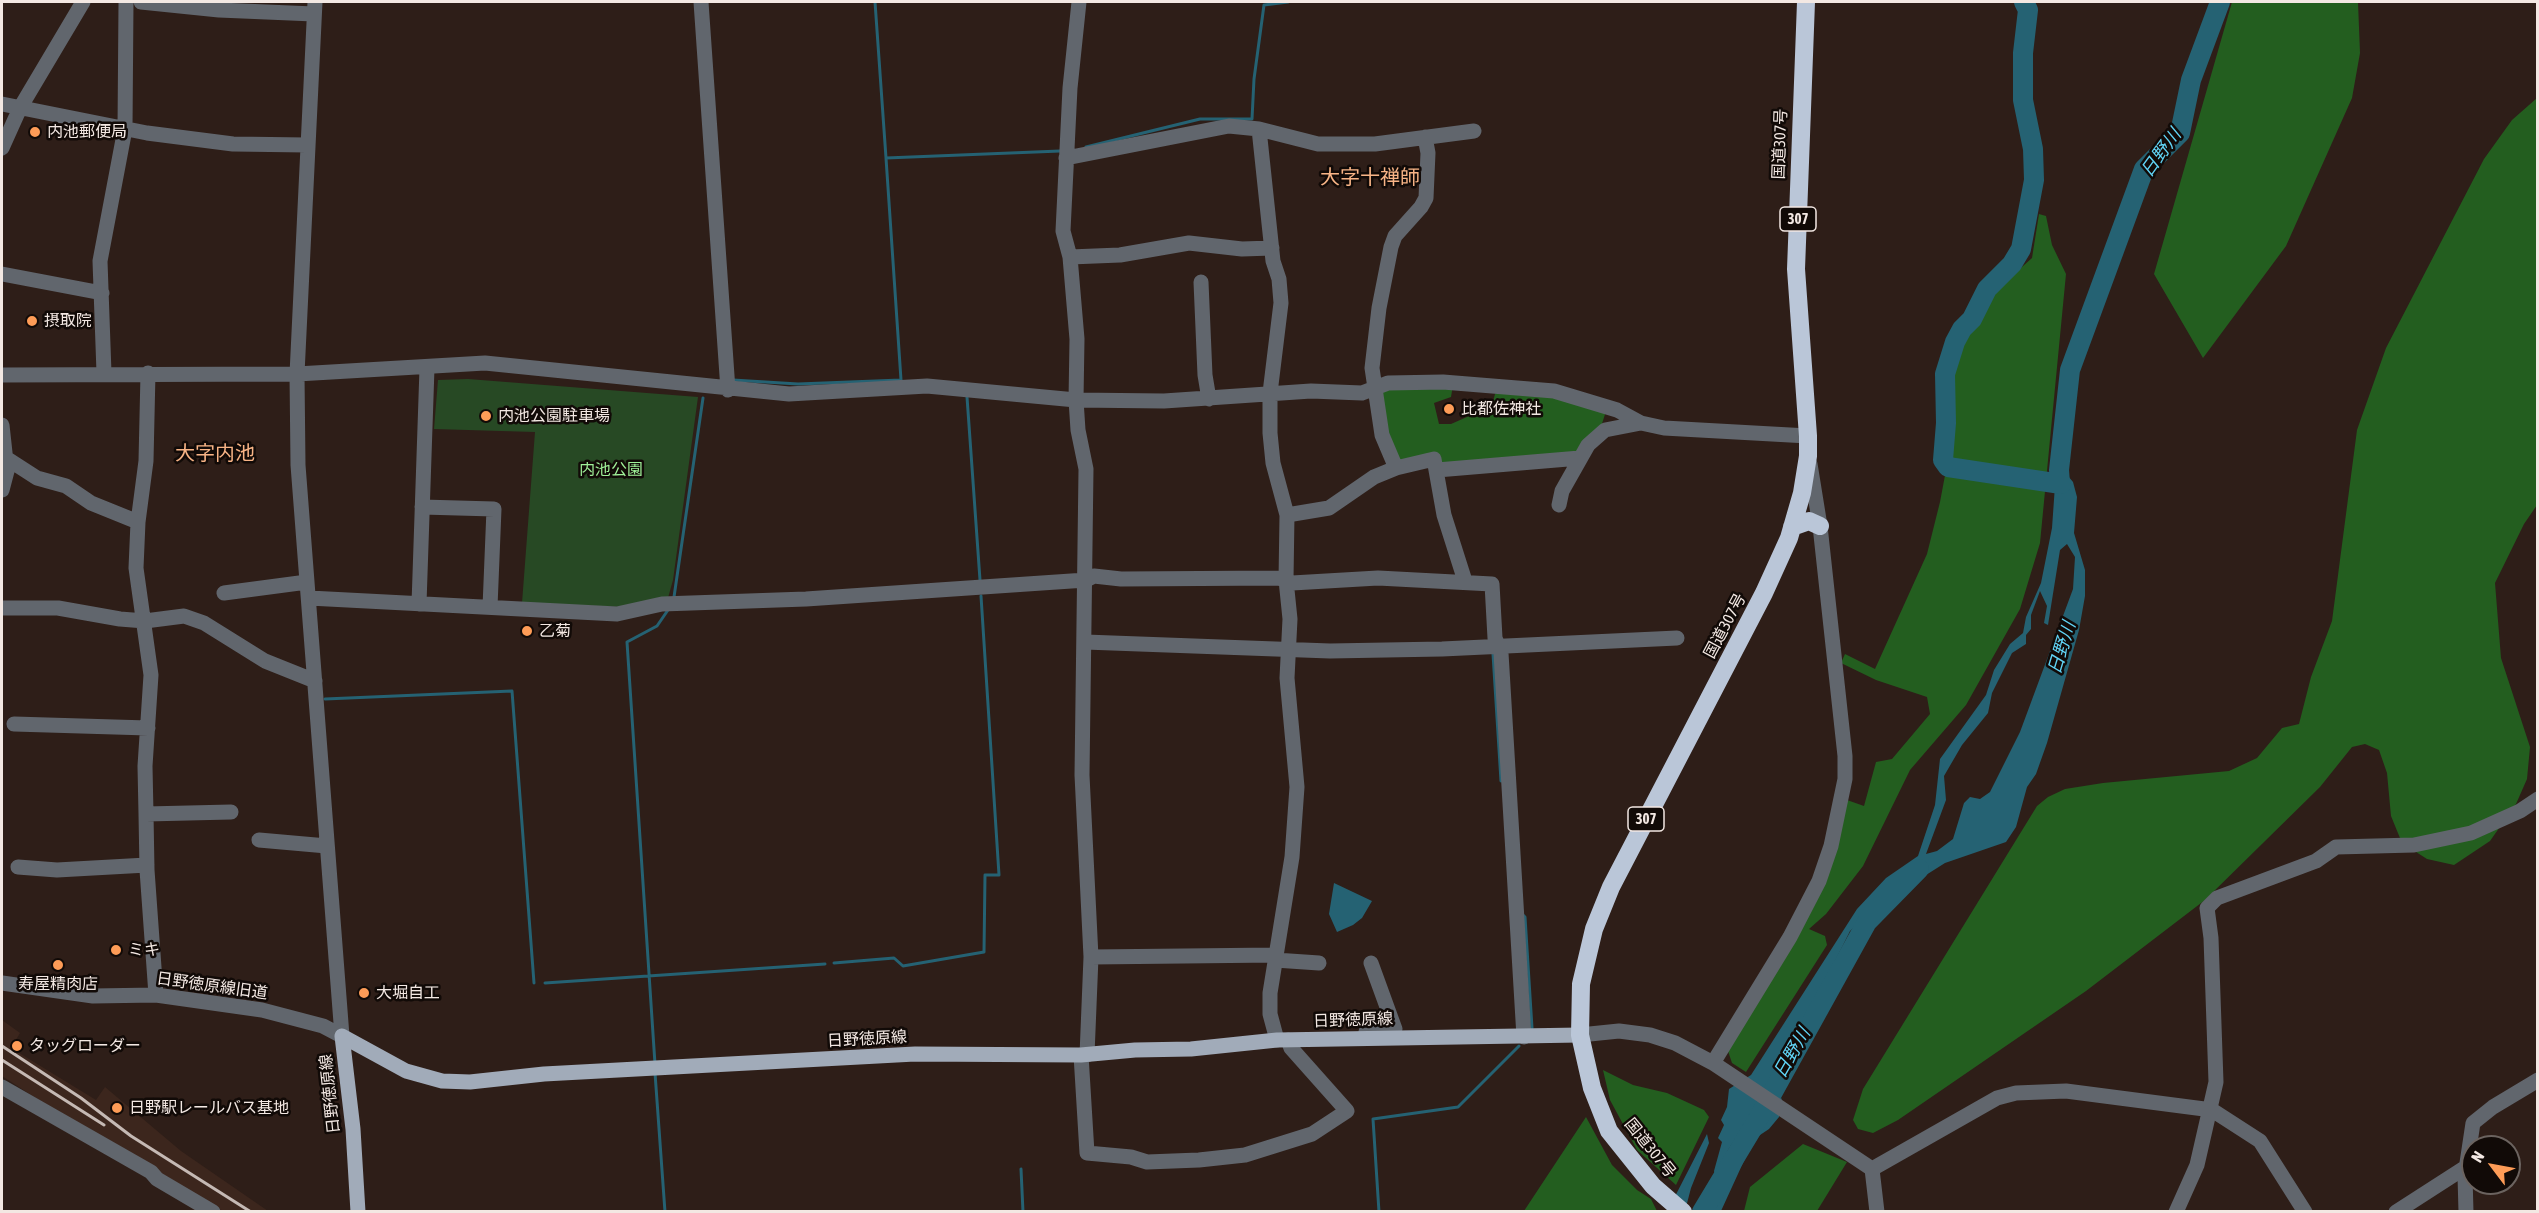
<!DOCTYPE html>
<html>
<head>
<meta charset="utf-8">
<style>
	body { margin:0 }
	#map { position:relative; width:2539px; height:1213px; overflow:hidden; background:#2e1e18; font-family:"Asap Condensed",sans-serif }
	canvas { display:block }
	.frame { position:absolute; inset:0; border:3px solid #f3e8e3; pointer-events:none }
	.north { position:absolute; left:2461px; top:1135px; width:60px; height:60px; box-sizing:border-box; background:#110a07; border:2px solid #6b635f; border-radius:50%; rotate:302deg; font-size:16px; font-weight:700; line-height:24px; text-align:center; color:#f3e8e3 }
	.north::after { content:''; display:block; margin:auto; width:21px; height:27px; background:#fe9c57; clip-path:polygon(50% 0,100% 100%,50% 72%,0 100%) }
</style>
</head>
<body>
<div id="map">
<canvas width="2539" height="1213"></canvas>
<div class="frame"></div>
<div class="north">N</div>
</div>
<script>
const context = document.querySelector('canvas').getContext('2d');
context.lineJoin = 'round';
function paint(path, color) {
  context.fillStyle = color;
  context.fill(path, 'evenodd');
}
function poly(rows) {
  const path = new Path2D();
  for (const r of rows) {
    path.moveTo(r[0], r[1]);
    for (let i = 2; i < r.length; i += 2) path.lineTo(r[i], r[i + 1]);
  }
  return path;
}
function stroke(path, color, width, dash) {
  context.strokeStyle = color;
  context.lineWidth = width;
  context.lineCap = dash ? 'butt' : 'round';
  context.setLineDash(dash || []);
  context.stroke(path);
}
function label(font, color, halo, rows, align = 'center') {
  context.font = font + ' "Asap Condensed","Noto Sans JP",sans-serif';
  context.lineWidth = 5;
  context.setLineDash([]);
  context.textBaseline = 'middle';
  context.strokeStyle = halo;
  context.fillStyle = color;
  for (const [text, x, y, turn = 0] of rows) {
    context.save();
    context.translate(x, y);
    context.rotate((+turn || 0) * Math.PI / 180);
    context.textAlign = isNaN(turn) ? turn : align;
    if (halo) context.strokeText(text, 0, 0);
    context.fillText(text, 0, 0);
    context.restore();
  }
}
paint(poly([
	[2,1020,20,1033,11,1048,96,1100,105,1087,181,1151,268,1211,223,1211,68,1119,2,1076]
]), '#3c261d');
paint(poly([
	[468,379,698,397,673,580,668,598,620,607,522,603,535,432,434,429,438,380]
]), '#274924');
paint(poly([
	[2232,2,2358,2,2360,53,2352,98,2286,246,2203,358,2154,274],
	[2537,98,2537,505,2524,524,2495,583,2501,658,2530,747,2527,779,2516,804,2490,841,2454,865,2427,859,2402,843,2391,816,2387,773,2379,750,2365,744,2352,747,2320,787,2205,900,2086,991,1898,1120,1873,1133,1858,1129,1853,1120,1863,1089,2037,806,2048,797,2065,789,2103,783,2229,771,2257,758,2282,728,2299,724,2311,677,2332,621,2357,430,2386,348,2484,159,2512,120],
	[2039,214,2046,216,2052,245,2066,274,2040,543,2020,609,1966,705,1910,770,1863,866,1826,914,1809,929,1825,936,1827,945,1746,1072,1732,1063,1728,1051,1831,861,1847,800,1864,806,1876,762,1892,759,1930,714,1927,697,1876,680,1841,663,1845,654,1875,669,1927,554,1940,502,1952,438,1951,373,1964,332,1981,318,1995,291,2032,258],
	[1453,385,1451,397,1434,403,1439,424,1451,424,1492,406,1496,390,1553,395,1607,408,1600,430,1576,453,1441,465,1399,464,1385,435,1378,390],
	[1603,1070,1633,1085,1667,1093,1704,1110,1709,1117,1676,1185,1637,1150,1610,1100],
	[1586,1117,1612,1165,1637,1190,1651,1199,1657,1211,1524,1211],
	[1803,1144,1847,1162,1817,1211,1744,1211,1750,1187]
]), '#235e1f');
paint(poly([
	[2061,456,2063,470,2073,482,2077,497,2074,533,2085,570,2085,596,2079,630,2047,743,2036,774,2027,787,2016,827,2006,842,1945,863,1926,875,1892,891,1850,931,1780,1072,1779,1092,1783,1103,1779,1117,1769,1129,1754,1139,1721,1211,1702,1212,1717,1184,1714,1171,1722,1142,1718,1138,1724,1125,1721,1120,1727,1107,1729,1089,1751,1075,1857,909,1886,878,1918,856,1935,805,1940,759,1986,695,1994,670,2010,644,2023,633,2026,617,2041,583,2052,528,2057,457],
	[2067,544,2075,557,2073,589,2020,732,1990,792,1980,799,1970,797,1964,803,1953,839,1937,851,1926,854,1946,800,1944,776,1962,745,1988,713,1992,693,2012,653,2026,644,2026,635,2031,629,2031,615,2040,591,2047,606,2044,623,2048,625,2060,550],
	[1748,1126,1751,1135,1726,1177,1722,1171,1728,1150,1740,1132],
	[1334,883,1372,901,1362,918,1353,925,1337,932,1329,914],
	[1707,1134,1709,1143,1691,1188,1685,1211,1667,1212]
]), '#256273');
stroke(poly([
	[875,2,886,158],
	[1086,147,1200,119,1252,119,1254,79,1264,5,1288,2],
	[733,380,798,384,901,380,886,158,1060,151],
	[967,397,980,580],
	[674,597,703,398],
	[1493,654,1501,781],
	[325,699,512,691,534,983],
	[1523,915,1525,917,1532,1028],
	[834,963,894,958,903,966,984,952,985,875,999,875,981,596],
	[545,983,825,964],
	[655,1064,627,642,657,626,668,610],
	[655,1073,665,1212],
	[1021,1169,1023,1212],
	[1379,1212,1373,1119,1458,1107,1519,1046]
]), '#256273', 3);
stroke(poly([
	[2024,2,2028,10,2023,53,2023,100,2033,149,2034,180,2021,249,2012,264,1987,289,1972,319,1962,329,1955,342,1945,374,1946,423,1943,460,1948,467,2061,484],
	[2060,483,2059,470,2070,370,2144,169,2180,133,2191,80,2220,2],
	[1702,1212,1758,1119,1867,922,1919,869]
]), '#256273', 20);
stroke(poly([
	[141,2,219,10,314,14],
	[315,2,297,374,298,465,342,1036],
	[701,2,728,390],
	[1079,2,1070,88,1063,231,1070,257,1077,339,1076,400,1078,430,1086,469,1082,775,1091,957,1087,1055],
	[2,104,147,133,233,144,307,145],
	[1259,129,1273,261,1279,279,1281,303,1270,393,1270,433,1273,463,1287,515,1286,580,1290,619,1287,678,1297,787,1292,857,1270,993,1270,1014,1277,1040],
	[1425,137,1428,153,1426,198,1421,207,1395,236,1391,247,1379,308,1372,368,1382,435,1396,468,1434,459,1444,515,1465,581],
	[2,148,20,108,83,2],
	[1066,158,1229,126,1259,129,1318,144,1375,144,1474,131],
	[1070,257,1120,255,1189,243,1242,249,1272,248],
	[2,274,102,293],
	[1201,282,1205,375,1209,399],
	[104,373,100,261,125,129,126,2],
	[148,373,146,461,138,522,136,568,151,675,145,766,146,814,147,870,156,995],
	[2,375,297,374,485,363,789,394,927,386,1076,400,1164,401,1311,391,1362,393,1388,383,1443,382,1554,391,1617,410,1641,423,1664,428,1808,436],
	[2,425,7,471,2,490],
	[6,458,37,478,66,486,91,503,138,522],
	[1437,470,1580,458],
	[1559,505,1562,491,1588,445,1605,430,1641,423],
	[422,507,494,509,490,607],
	[1287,515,1329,508,1374,477,1396,468],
	[224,593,307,582],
	[309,598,617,614,662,604,806,599,1086,580,1094,576,1121,579,1279,578,1292,583,1378,578,1492,584,1495,638,1501,653,1524,1037],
	[419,604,427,368],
	[2,608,58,608,120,619,145,621,184,616,204,623,265,661,315,681],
	[1085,642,1330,651,1442,649,1677,638],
	[14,724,148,728],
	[146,814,231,812],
	[259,840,327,846],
	[18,867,57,870,147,865],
	[1091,957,1276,955],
	[1275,960,1319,963],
	[2,983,93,996,156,995,262,1010,323,1026,342,1036],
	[1580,1035,1619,1031,1650,1035,1675,1043,1713,1063,1872,1169,1877,1212],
	[1365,1038,1366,1032,1395,1029,1371,963],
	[1081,1055,1087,1153,1131,1157,1147,1162,1199,1160,1245,1155,1312,1134,1347,1111,1291,1048,1288,1040],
	[1713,1063,1790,937,1819,881,1831,846,1845,779,1845,756,1820,526,1810,464],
	[2,1087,151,1172,157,1179,213,1212],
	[1872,1169,1997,1098,2016,1093,2066,1091,2212,1110,2260,1141,2305,1212],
	[2176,1212,2197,1165,2216,1082,2211,938,2207,908,2217,898,2316,861,2336,847,2414,845,2471,833,2520,811,2538,799],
	[2396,1212,2469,1165],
	[2466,1212,2465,1176,2473,1123,2493,1107,2538,1080]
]), '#61666d', 15);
stroke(poly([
	[342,1036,406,1071,442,1081,470,1082,544,1074,915,1054,1081,1055,1135,1050,1191,1049,1277,1040,1580,1035],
	[342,1036,353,1129,358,1212]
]), '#a1abb9', 15);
stroke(poly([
	[1792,527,1809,521,1820,526],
	[1683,1212,1653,1186,1609,1131,1592,1088,1580,1035,1581,984,1594,929,1611,887,1764,593,1789,538,1802,493,1808,456,1808,436,1796,269,1806,2]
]), '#bac6d8', 18);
stroke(poly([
	[2,1046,81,1098,131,1136,251,1212],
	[2,1060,104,1125]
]), '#c5b9b4', 3);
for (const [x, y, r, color] of [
	[35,132,6,"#fe9c57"],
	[32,321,6,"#fe9c57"],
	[1449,409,6,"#fe9c57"],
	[486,416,6,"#fe9c57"],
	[527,631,6,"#fe9c57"],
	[116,950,6,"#fe9c57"],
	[58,965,6,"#fe9c57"],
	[364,993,6,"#fe9c57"],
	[17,1046,6,"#fe9c57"],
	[117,1108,6,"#fe9c57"]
]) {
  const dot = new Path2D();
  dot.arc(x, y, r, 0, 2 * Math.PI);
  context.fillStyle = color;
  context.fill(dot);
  stroke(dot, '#110a07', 2);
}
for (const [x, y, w] of [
	[1798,219,36],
	[1646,819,36]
]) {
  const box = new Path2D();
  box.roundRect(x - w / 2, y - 12, w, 24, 4.5);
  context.fillStyle = '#110a07';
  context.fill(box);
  stroke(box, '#f3e8e3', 1.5);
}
label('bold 15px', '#f3e8e3', null, [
	["307",1798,219],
	["307",1646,819]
]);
label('16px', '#f3e8e3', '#110a07', [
	["内池郵便局",47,132],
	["摂取院",44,321],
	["比都佐神社",1461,409],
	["内池公園駐車場",498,416],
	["乙菊",539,631],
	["ミキ",128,950],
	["寿屋精肉店",58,984,"center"],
	["大堀自工",376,993],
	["タッグローダー",29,1046],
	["日野駅レールバス基地",129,1108]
], 'left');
label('16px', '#f3e8e3', '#110a07', [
	["国道307号",1780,144,-88],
	["国道307号",1725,626,-62],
	["日野徳原線旧道",212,986,8],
	["日野徳原線",1353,1020,-2],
	["日野徳原線",867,1039,-3],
	["日野徳原線",330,1094,-96],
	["国道307号",1650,1148,51]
]);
label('16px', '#9ff098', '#110a07', [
	["内池公園",611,470]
]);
label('italic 18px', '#61d4f6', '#110a07', [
	["日野川",2161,153,-54],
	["日野川",2062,648,-73],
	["日野川",1792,1053,-60]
]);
label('20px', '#f8b486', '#110a07', [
	["大字十禅師",1370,178],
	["大字内池",215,454]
]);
</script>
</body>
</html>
